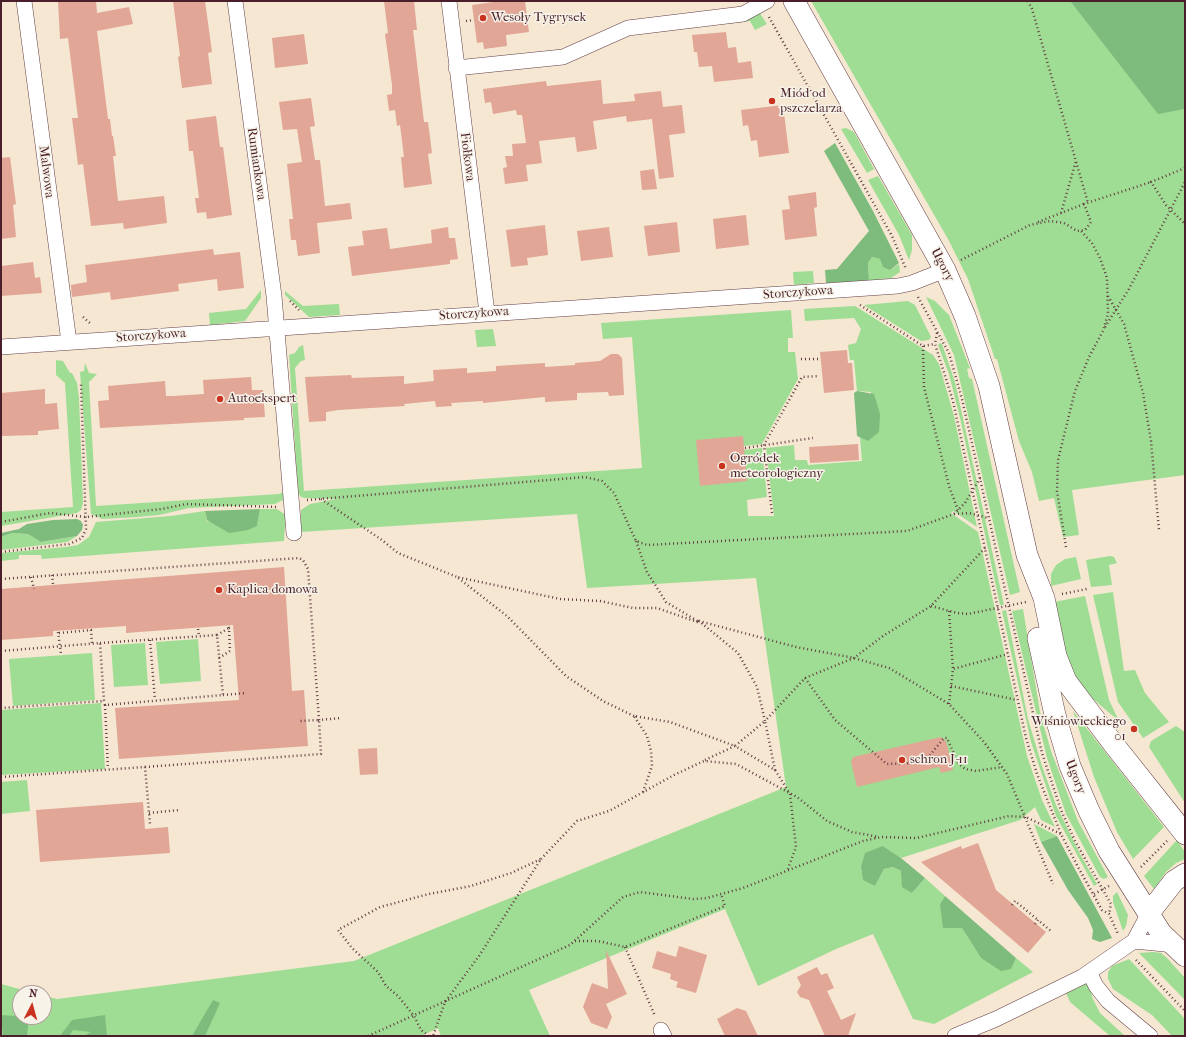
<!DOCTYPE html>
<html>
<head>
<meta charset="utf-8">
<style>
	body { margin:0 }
	#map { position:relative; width:1186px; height:1037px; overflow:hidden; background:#f5e7d2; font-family:"IM FELL French Canon",serif }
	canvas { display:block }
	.frame { position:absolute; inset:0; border:2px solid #4a1f2b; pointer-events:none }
	.north { position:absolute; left:12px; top:985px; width:40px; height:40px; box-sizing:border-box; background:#f7f3e8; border:1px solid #b29e9c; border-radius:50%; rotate:6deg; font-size:11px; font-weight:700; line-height:16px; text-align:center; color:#4a1f2b }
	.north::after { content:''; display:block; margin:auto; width:14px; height:18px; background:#c8321e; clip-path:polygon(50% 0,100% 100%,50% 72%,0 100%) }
</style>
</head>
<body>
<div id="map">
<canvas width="1186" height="1037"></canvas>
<div class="frame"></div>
<div class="north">N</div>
</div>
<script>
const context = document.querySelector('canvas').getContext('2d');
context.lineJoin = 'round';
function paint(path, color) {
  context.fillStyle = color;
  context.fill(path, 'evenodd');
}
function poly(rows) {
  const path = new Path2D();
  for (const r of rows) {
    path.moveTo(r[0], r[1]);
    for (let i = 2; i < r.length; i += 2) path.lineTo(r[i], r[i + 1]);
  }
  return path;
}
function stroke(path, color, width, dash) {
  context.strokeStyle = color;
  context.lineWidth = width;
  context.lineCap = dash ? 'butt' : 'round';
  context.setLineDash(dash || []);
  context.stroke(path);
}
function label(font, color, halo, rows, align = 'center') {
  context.font = font + ' "IM FELL French Canon",serif';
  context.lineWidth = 3;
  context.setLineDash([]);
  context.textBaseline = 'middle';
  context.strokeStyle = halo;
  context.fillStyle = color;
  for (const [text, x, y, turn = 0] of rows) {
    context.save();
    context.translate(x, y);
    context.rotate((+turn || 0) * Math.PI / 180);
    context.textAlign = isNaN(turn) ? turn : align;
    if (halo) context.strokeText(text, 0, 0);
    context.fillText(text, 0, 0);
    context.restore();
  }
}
paint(poly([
	[811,1,1070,1,1158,113,1185,109,1185,475,1072,490,1079,535,1063,537,1054,498,1039,501,1032,472,1019,441,997,359,995,359,968,279,948,239],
	[759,12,767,24,755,30,750,21,727,24],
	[846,128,854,132,874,169,867,173,841,129],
	[878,176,912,235,912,250,909,260,899,235,868,180],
	[872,257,880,259,890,270,899,264,900,272,891,278,869,281,868,263],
	[813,271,814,283,794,285,793,272],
	[261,290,261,298,245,321,210,325,209,313,246,309],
	[285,291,303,306,339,304,340,315,309,317,285,295],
	[926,297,935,301,949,315,970,368,967,369,969,378,972,379,1020,592,1010,595,954,355],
	[908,301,915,305,931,337,929,340,921,341,864,305],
	[855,306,933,355,939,364,954,416,977,527,953,511,951,513,978,532,1027,756,1042,800,1055,827,1041,820,1035,807,1020,820,901,858,883,846,861,867,863,879,875,886,884,869,893,867,901,871,912,893,925,878,945,896,940,904,962,928,981,958,1010,969,1016,958,1033,972,934,1024,913,1019,873,934,836,949,758,986,725,909,529,990,550,1036,441,1036,438,1028,421,1036,1,1036,1,984,34,993,20,993,20,1017,44,1017,44,996,57,999,354,961,786,787,756,578,587,588,577,514,301,532,301,510,310,504,336,499,305,498,301,497,298,493,289,355,295,353,299,347,303,345,305,360,301,361,295,368,304,491,642,468,632,337,603,339,601,323,791,310,793,338,788,338,788,352,795,352,798,379,762,444,744,446,744,450,762,448,767,497,747,500,748,516,774,516,766,448,794,445,795,460,807,460,808,465,862,461,860,437,868,441,871,392,857,391,854,360,850,360,848,345,856,343,861,329,854,318,805,321,804,309],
	[493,329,496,346,477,347,475,330],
	[940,343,942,344,955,382,1004,605,1000,605,961,422,949,374,938,345],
	[56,360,63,361,70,373,72,373,77,383,79,398,83,503,81,510,77,513,1,526,1,512,73,507,65,383,56,375],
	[85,363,89,373,97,374,89,382,96,506,279,494,284,492,285,499,275,504,189,508,159,515,137,517,102,519,91,514,80,372,84,371],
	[260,509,277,509,287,516,288,525,285,524,284,541,42,559,41,555,19,555,19,559,1,561,1,553,66,547,78,545,89,537,96,522,171,516,205,511,207,521,257,526],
	[12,533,28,534,42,542,77,536,67,542,1,550,1,537],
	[1110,556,1114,557,1117,563,1109,565,1112,585,1091,587,1086,560],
	[1076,557,1081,579,1051,586,1051,574,1056,565,1065,559],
	[1113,592,1124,671,1135,670,1145,693,1169,722,1143,738,1118,702,1093,595],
	[1085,596,1109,700,1119,721,1087,694,1074,673,1064,651,1054,602],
	[1023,609,1040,712,1051,751,1078,821,1108,877,1104,879,1100,877,1066,814,1047,758,1012,611],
	[1006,610,1028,719,1042,766,1056,805,1080,854,1097,884,1094,886,1056,816,1031,742,1002,611],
	[198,639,201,681,160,684,156,642],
	[145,643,148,685,114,687,111,645],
	[92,653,95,700,13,706,9,659],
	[101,703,105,769,1,775,1,710],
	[1073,711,1164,827,1133,859,1117,832,1094,777],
	[1176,726,1185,732,1185,803,1149,747,1151,741],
	[27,780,30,811,1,814,1,782],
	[1034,824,1057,836,1041,842],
	[1177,840,1185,852,1185,859,1176,863,1166,872,1154,889,1144,876],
	[1117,892,1128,915,1126,926,1123,931,1113,902,1113,896],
	[1153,952,1161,953,1167,958,1185,978,1185,1000,1139,953],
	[1129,959,1185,1019,1185,1036,1172,1036,1152,1015,1113,989,1108,979,1108,972,1112,966],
	[1085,982,1091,985,1092,997,1100,1013,1125,1036,1110,1036,1070,1002,1066,993,1079,987]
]), '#9edd93');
paint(poly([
	[1070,1,1185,1,1185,109,1158,114],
	[835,143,873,211,899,263,890,270,883,267,880,259,872,257,868,263,869,281,826,283,825,270,837,269,869,231,824,151],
	[857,391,874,394,880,414,879,432,868,441,857,436,854,393],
	[260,509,257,526,248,530,229,533,207,520,205,511],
	[77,519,81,521,83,525,82,530,77,536,41,542,28,534,12,533,1,537,1,533,19,529,27,524,53,520],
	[1057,836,1112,938,1100,942,1092,939,1093,930,1088,918,1068,890,1041,842],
	[883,846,901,858,925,878,912,893,902,887,901,871,893,867,884,869,875,886,863,880,861,867,865,853],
	[945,896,1016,958,1011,969,1001,971,981,958,962,928,943,928,940,904],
	[213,1000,220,1003,205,1036,192,1036],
	[1,1015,29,1017,27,1036,3,1036],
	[105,1015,107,1036,84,1036,91,1032,73,1030,69,1036,60,1036,72,1020]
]), '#7ebc7d');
paint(poly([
	[58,1,96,1,97,13,129,7,133,24,97,31,108,119,110,119,112,136,113,136,116,156,113,156,118,201,164,196,167,223,124,229,123,223,91,226,83,164,78,165,75,141,72,118,78,118,68,38,60,39],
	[173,1,205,1,212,52,208,53,212,84,182,88,178,57,180,56],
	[384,1,414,1,417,30,413,30,424,122,428,122,432,153,428,154,432,184,404,188,401,157,404,157,400,125,397,126,395,110,389,111,387,95,392,94,392,85,385,34,388,33],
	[501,1,525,1,529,32,506,35,507,46,484,49,483,42,477,43,472,5],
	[726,32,728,48,736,47,738,63,751,61,753,78,714,82,712,66,699,67,697,52,694,52,692,35],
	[304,34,308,64,275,68,272,38],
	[601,80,603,104,635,101,634,94,661,91,663,107,682,105,685,133,669,135,674,177,659,179,652,119,627,122,626,116,593,121,597,149,577,152,575,137,539,141,542,163,526,165,528,181,505,184,503,168,507,167,505,156,513,156,512,144,526,143,522,115,517,115,516,110,493,114,491,102,485,103,483,89,546,81,547,86],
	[311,98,315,126,310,127,315,160,320,160,325,206,350,203,352,219,317,223,320,253,298,256,296,240,291,240,289,219,293,219,287,164,302,162,297,129,283,130,279,102],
	[783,105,789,153,759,157,757,140,751,141,748,125,743,126,741,110],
	[216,116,220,147,223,147,232,215,207,219,206,212,197,213,195,198,199,198,195,166,193,151,189,151,186,120],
	[10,157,16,204,13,205,16,237,1,239,1,158],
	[654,169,657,189,642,190,640,171],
	[816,192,817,207,814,208,817,236,785,240,782,210,790,209,788,196],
	[746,215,749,245,716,249,713,219],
	[677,222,680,252,648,256,644,226],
	[545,225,548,255,527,258,528,265,511,267,506,230],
	[448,227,449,238,455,238,458,259,450,260,450,264,352,276,348,247,364,245,362,231,387,228,390,249,432,243,431,230],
	[609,227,613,257,581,261,577,231],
	[213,249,214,255,240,252,244,288,218,291,217,279,178,284,179,291,111,300,110,292,72,297,71,285,87,282,85,265],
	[33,262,35,278,40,277,42,293,1,296,1,266],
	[847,350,848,363,852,363,854,390,824,393,820,352],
	[611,354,618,354,622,358,624,395,609,396,608,392,577,393,577,400,545,402,545,397,483,403,483,401,451,403,452,406,436,407,435,401,404,404,405,406,338,410,326,412,326,421,309,422,305,377,351,375,352,378,404,376,404,384,434,381,433,370,467,368,467,373,496,371,496,366,545,363,545,367,575,365,575,363,600,361],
	[251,377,252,390,263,390,265,417,244,418,244,420,100,428,98,401,109,400,108,386,165,381,166,396,173,396,204,394,203,380],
	[45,389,45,404,57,403,59,429,38,431,38,435,1,436,1,393],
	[743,436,747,481,700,486,696,440],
	[858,444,859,460,810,463,809,447],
	[284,567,292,691,304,690,308,746,119,759,115,708,239,700,233,625,126,633,126,626,53,631,53,636,1,640,1,589],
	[941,737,946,741,953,770,941,773,939,767,857,787,851,762,853,757],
	[377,748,378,774,360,775,358,749],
	[143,802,145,829,168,827,170,853,40,862,36,810],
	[978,843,996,890,1046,932,1028,953,921,862,961,846,962,849],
	[679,946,707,955,696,993,676,987,678,982,670,979,671,974,652,968,657,951,676,957],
	[606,950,627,994,606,1004,612,1017,607,1029,591,1023,583,1007,592,983,608,989],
	[817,967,821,975,827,973,834,988,827,991,841,1020,856,1013,848,1036,825,1036,809,1000,800,997,797,992,801,985,797,977],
	[737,1008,746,1011,758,1036,725,1036,717,1019]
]), '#e1a696');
const street = poly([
	[24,1,69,342],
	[235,1,274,296,294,533],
	[449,1,487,313],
	[456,68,563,57,628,28,743,14,767,1],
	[1,347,898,286,912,283,945,270],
	[1134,941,1175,945],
	[1089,972,1096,986,1108,1001,1150,1036],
	[661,1030,664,1036],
	[955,1036,996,1019,1082,977,1134,941,1149,913]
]);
const secondary = poly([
	[794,1,945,270,965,316,989,386,1027,555,1044,598,1056,656,1066,681,1115,746,1185,834],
	[1038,638,1055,715,1070,766,1089,811,1109,851,1161,933,1185,956],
	[1149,913,1174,881,1185,874]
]);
stroke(street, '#643d44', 16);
stroke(secondary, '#643d44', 22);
stroke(poly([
	[1028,1,1032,9,1088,203],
	[769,17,892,236,906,269],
	[466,21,474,20],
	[1185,168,1151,182,1166,205,1185,224],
	[1061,213,1076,161],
	[1038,222,1084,204],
	[961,260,1030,225,1050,221,1064,223,1077,231,1085,230,1091,222,1084,204,1151,182],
	[1108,296,1124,324,1143,393,1151,441,1159,530],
	[918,297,949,353,962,399,1042,753,1061,810,1075,841,1111,904,1109,914],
	[290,301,299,310],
	[860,305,923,346,935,344],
	[83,317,91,324],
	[1105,327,1129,289,1185,182],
	[937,333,935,344,953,401,1026,738,1037,774,1061,834,1078,867,1102,910,1109,914,1118,934],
	[923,346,924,387,949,486,958,510],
	[801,359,819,359],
	[745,448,813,438],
	[321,499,382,540,398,553,457,577],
	[307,500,585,477,602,481,614,493,636,541,647,545,907,531,954,514,965,503,980,478],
	[772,513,764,445,802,377,819,376],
	[954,514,969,513,988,518],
	[1,522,50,513,86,517,162,509,186,504,276,507],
	[636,541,647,572,666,602,699,622],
	[1066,547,1057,491,1058,460,1075,391,1089,357,1103,331,1108,314,1107,278,1100,258,1092,243,1081,231],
	[985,548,931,606,883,636,854,658,805,678,765,721,757,687,738,653,699,621,796,647,854,658,889,668,949,704,984,742,1007,774,1053,884],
	[1,552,69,544,82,538,86,529,81,384],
	[52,575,53,584],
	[31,577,34,589],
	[1,579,299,558,303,560,308,569,319,720,341,718],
	[1062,594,1087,589],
	[931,606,957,613,968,614,1026,602],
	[949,611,953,669],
	[198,629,199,636],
	[58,632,61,654],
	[59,633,91,630,92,643],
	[217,635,229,628],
	[150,640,155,700],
	[100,643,217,635,223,695,105,705,104,701],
	[1,651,100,643,104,701,1,708],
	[219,658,230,651,229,628,232,627],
	[805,678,835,720,887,764,912,763,930,755,944,738,947,738,958,763,965,769,976,771,1002,767],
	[951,686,1017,700],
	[223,695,246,693],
	[949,704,953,669,1008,654],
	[105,705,108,769],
	[634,716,603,701,566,676,507,616,457,577,560,599,600,601,633,608,657,608,700,623],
	[705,760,735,746,775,770,790,794,796,847,788,869],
	[145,767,321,754,319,720,300,721],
	[1,777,145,767,150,824],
	[643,792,652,766,651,751,647,736,634,716,670,722,735,746,765,721,775,770],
	[149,813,180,810],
	[541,859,577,821,609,811,674,775,704,761,736,764,797,797,827,821,852,832,879,837],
	[1141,867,1167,841],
	[1094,894,1109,886],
	[1012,905,1015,901,1038,920],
	[1035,924,1038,920,1052,932],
	[575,941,598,941,625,947,725,906,721,894],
	[625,947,655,1016],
	[1136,960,1185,1011],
	[368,1036,570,945,623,897,640,892,693,899,707,898,743,888,863,841,881,837,917,838,1009,816,1026,817,1061,834],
	[429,1036,421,1030,414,1016,398,996,386,986,378,972,352,948,338,930,380,907,429,894,471,886,511,873,541,859,479,956,445,1002,433,1036]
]), '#643d44', 2.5, [1, 3]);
stroke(street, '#fff', 15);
stroke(secondary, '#fff', 21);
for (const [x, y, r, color] of [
	[483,18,4,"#c8321e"],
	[772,101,4,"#c8321e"],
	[220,399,4,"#c8321e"],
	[722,466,4,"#c8321e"],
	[219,590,4,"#c8321e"],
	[1134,729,4,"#c8321e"],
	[902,760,4,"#c8321e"]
]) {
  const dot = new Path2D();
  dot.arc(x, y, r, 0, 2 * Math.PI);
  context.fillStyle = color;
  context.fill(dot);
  stroke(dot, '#f7f3e8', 1.5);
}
label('13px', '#4a1f2b', '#f7f3e8', [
	["Wesoły Tygrysek",491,18],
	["Miód od",780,94],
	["pszczelarza",780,109],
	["Autoekspert",228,399],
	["Ogródek",730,459],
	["meteorologiczny",730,474],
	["Kaplica domowa",227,590],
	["Wiśniowieckiego",1126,722,"right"],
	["01",1126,737,"right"],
	["schron J-11",910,760]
], 'left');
label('13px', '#4a1f2b', '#f7f3e8', [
	["Fiołkowa",467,157,83],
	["Rumiankowa",256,164,82],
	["Malwowa",46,172,83],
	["Ugory",942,265,63],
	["Storczykowa",798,293,-4],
	["Storczykowa",474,314,-4],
	["Storczykowa",151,336,-4],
	["Ugory",1075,777,69]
]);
</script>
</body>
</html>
